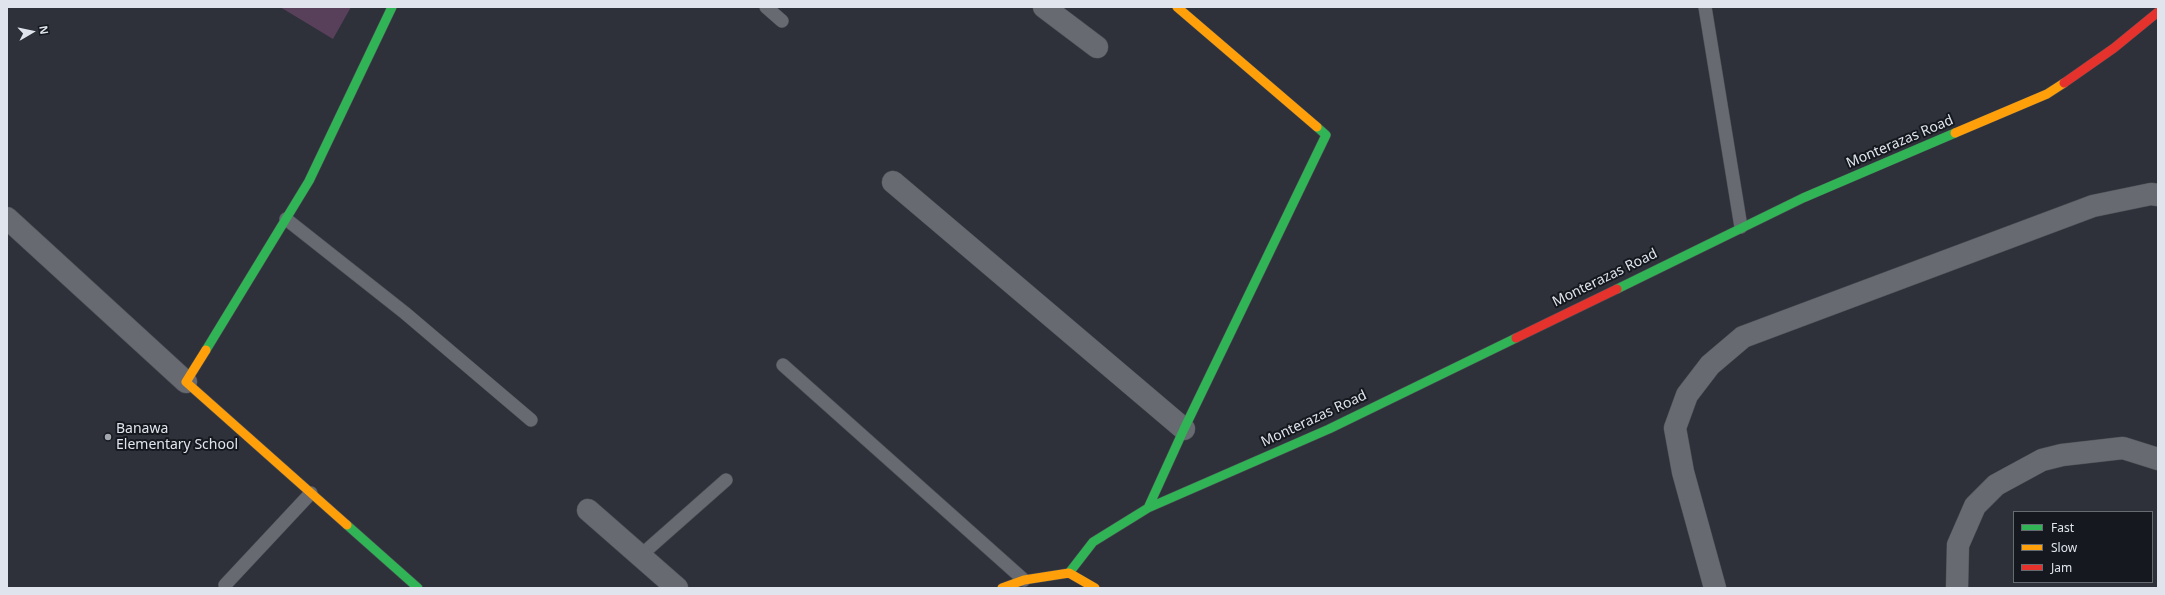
<!DOCTYPE html>
<html>
<head>
<meta charset="utf-8">
<style>
	body { margin:0 }
	#map { position:relative; width:2165px; height:595px; overflow:hidden; background:#2e3139; font-family:"Noto Sans",sans-serif }
	canvas { display:block }
	.frame { position:absolute; inset:0; border:8px solid #e0e5ed; pointer-events:none }
	.legend { position:absolute; left:2013px; top:511px; width:140px; height:72px; box-sizing:border-box; background:#15181e; border:1px solid #666a71; margin:0; padding:5px 7px; list-style:none; font-size:12px; color:#e0e5ed }
	.legend li { display:flex; align-items:center; gap:8px; height:20px }
	.legend b { width:20px; border:1px solid #666a71 }
	.north { position:absolute; left:12px; top:12px; width:40px; height:40px; -webkit-text-stroke:3px #15181e; paint-order:stroke; rotate:81deg; font-size:11px; font-weight:700; line-height:16px; text-align:center; color:#e0e5ed }
	.north::after { content:''; display:block; margin:auto; width:14px; height:18px; background:#e0e5ed; clip-path:polygon(50% 0,100% 100%,50% 72%,0 100%) }
</style>
</head>
<body>
<div id="map">
<canvas width="2165" height="595"></canvas>
<div class="frame"></div>
<ul class="legend">
<li><b style="height:5px;background:#30b455"></b>Fast</li>
<li><b style="height:5px;background:#ff9f0a"></b>Slow</li>
<li><b style="height:5px;background:#e5322d"></b>Jam</li>
</ul>
<div class="north">N</div>
</div>
<script>
const context = document.querySelector('canvas').getContext('2d');
context.lineJoin = 'round';
function paint(path, color) {
  context.fillStyle = color;
  context.fill(path, 'evenodd');
}
function poly(rows) {
  const path = new Path2D();
  for (const r of rows) {
    path.moveTo(r[0], r[1]);
    for (let i = 2; i < r.length; i += 2) path.lineTo(r[i], r[i + 1]);
  }
  return path;
}
function stroke(path, color, width, dash) {
  context.strokeStyle = color;
  context.lineWidth = width;
  context.lineCap = dash ? 'butt' : 'round';
  context.setLineDash(dash || []);
  context.stroke(path);
}
function label(font, color, halo, rows, align = 'center') {
  context.font = font + ' "Noto Sans",sans-serif';
  context.lineWidth = 4;
  context.setLineDash([]);
  context.textBaseline = 'middle';
  context.strokeStyle = halo;
  context.fillStyle = color;
  for (const [text, x, y, turn = 0] of rows) {
    context.save();
    context.translate(x, y);
    context.rotate((+turn || 0) * Math.PI / 180);
    context.textAlign = isNaN(turn) ? turn : align;
    if (halo) context.strokeText(text, 0, 0);
    context.fillText(text, 0, 0);
    context.restore();
  }
}
paint(poly([
	[280,7,351,7,333,39]
]), '#58405b');
const lane = poly([
	[766,7,782,21],
	[1705,7,1741,227],
	[286,219,405,313,531,420],
	[783,365,1024,580],
	[640,556,726,480],
	[225,585,311,493]
]);
const street = poly([
	[1044,7,1097,47],
	[893,182,1184,429],
	[7,218,186,382],
	[588,510,677,588],
	[1715,588,1683,472,1675,428,1687,395,1710,365,1743,337,2093,206,2151,194,2158,195],
	[1957,588,1958,545,1975,506,1996,485,2042,460,2062,455,2123,448,2158,459]
]);
const fast = poly([
	[1617,289,1803,198,1955,133],
	[206,350,309,181,392,7],
	[1148,508,1184,429,1326,135,1317,127],
	[347,525,418,588],
	[1069,573,1093,542,1148,508,1329,429,1516,338]
]);
const slow = poly([
	[1177,7,1317,127],
	[1955,133,2047,94,2064,83],
	[206,350,186,382,347,525],
	[1069,573,1095,588],
	[1002,588,1024,580,1069,573]
]);
const jam = poly([
	[2064,83,2114,48,2158,12],
	[1516,338,1617,289]
]);
stroke(lane, '#4b4e55', 14);
stroke(street, '#4b4e55', 23);
stroke(fast, '#4b4e55', 10);
stroke(slow, '#4b4e55', 10);
stroke(jam, '#4b4e55', 10);
stroke(lane, '#676a70', 13);
stroke(street, '#676a70', 22);
stroke(fast, '#30b455', 9);
stroke(slow, '#ff9f0a', 9);
stroke(jam, '#e5322d', 9);
for (const [x, y, r, color] of [
	[108,437,4,"#a2a6ae"]
]) {
  const dot = new Path2D();
  dot.arc(x, y, r, 0, 2 * Math.PI);
  context.fillStyle = color;
  context.fill(dot);
  stroke(dot, '#15181e', 1.5);
}
label('14px', '#e0e5ed', '#15181e', [
	["Monterazas Road",1900,142,-23],
	["Monterazas Road",1605,278,-26],
	["Monterazas Road",1314,419,-25]
]);
label('14px', '#e0e5ed', '#15181e', [
	["Banawa",116,429],
	["Elementary School",116,445]
], 'left');
</script>
</body>
</html>
